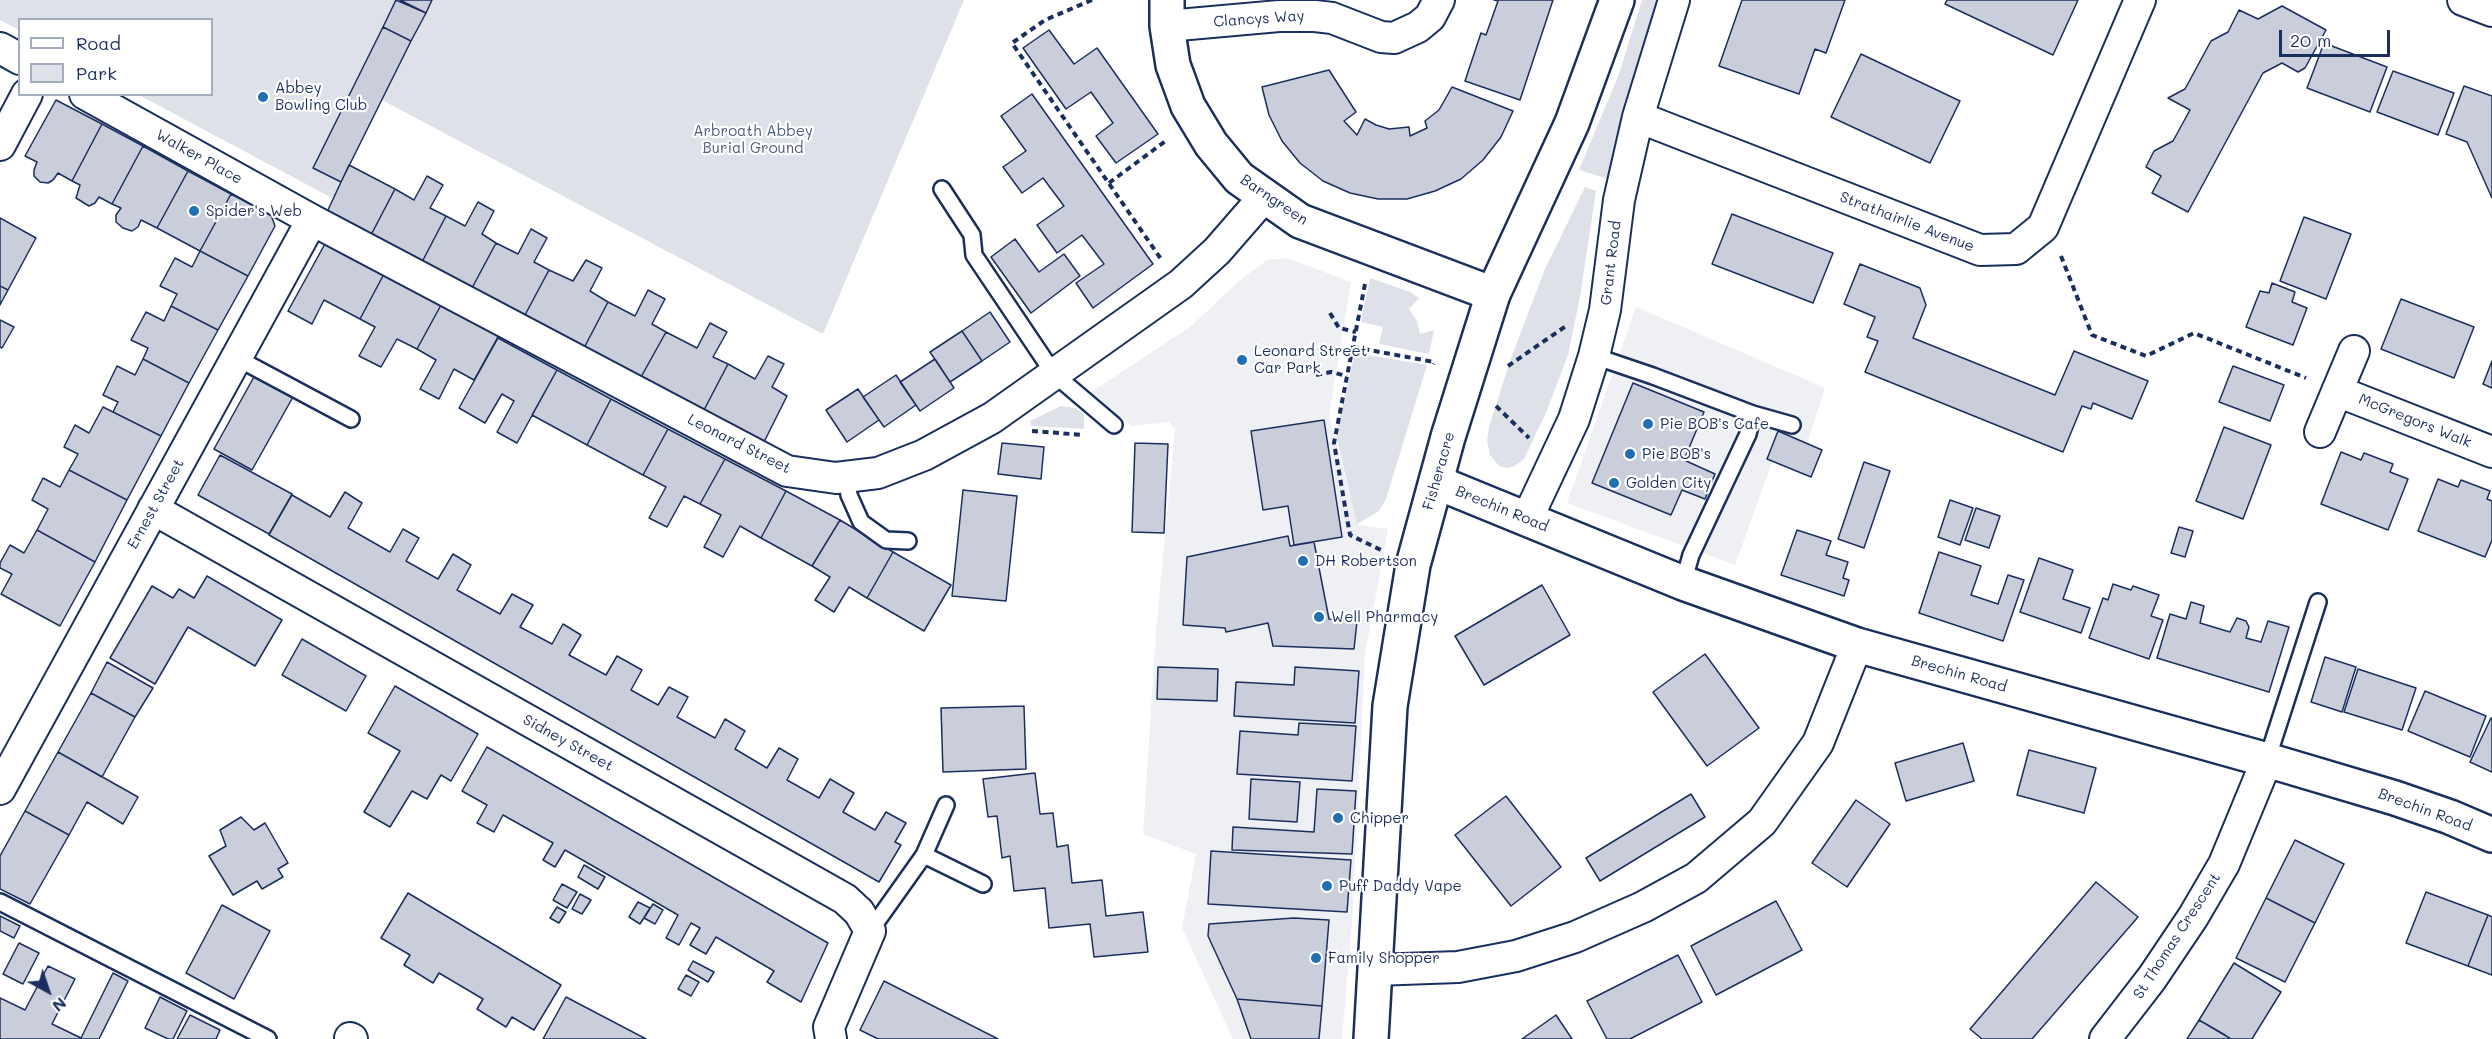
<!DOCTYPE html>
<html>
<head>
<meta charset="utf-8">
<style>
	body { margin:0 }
	#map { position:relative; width:2492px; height:1039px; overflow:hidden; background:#fff; font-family:Mali,sans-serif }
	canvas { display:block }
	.legend { position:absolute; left:18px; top:18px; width:195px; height:78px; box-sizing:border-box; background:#fff; border:2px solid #a4acbf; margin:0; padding:8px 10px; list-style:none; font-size:18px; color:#1b2f5e }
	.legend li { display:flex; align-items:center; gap:12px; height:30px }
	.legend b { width:30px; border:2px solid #a4acbf }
	.north { position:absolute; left:18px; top:961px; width:60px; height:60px; -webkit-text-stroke:4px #fff; paint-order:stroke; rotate:140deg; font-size:16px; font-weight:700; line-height:24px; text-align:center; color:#1b2f5e }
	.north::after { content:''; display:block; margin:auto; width:21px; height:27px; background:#1b2f5e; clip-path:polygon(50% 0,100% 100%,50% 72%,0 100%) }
	.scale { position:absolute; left:2279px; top:30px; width:111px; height:27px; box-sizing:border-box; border:3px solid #1b2f5e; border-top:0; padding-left:8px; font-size:18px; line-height:21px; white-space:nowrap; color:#1b2f5e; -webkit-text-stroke:4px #fff; paint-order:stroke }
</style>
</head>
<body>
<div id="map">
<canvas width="2492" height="1039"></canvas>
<ul class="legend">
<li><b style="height:8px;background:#fff"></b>Road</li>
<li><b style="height:16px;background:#dee1e7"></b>Park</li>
</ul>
<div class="north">N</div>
<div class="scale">20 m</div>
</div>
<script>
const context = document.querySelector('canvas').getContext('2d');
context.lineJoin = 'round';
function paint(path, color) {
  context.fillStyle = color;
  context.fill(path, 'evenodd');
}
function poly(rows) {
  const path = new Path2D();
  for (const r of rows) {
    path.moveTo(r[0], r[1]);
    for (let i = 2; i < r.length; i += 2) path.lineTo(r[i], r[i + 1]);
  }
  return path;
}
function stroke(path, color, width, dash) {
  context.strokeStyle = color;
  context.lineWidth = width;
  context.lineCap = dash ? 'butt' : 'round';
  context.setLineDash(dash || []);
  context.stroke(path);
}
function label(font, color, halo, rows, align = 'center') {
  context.font = font + ' Mali,sans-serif';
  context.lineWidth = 4.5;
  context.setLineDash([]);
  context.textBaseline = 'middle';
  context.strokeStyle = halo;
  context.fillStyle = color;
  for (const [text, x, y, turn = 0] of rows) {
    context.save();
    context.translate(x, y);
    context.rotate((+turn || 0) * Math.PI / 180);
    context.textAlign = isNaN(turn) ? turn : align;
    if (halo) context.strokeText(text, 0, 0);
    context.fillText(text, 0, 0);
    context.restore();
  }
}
paint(poly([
	[1287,258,1351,282,1329,416,1358,525,1388,529,1365,655,1352,922,1342,1039,1233,1039,1182,928,1196,854,1143,834,1156,631,1175,429,1169,422,1132,426,1091,392,1190,327,1238,282,1267,260],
	[1636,307,1825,388,1807,444,1782,435,1735,565,1567,503]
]), '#eff0f4');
paint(poly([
	[0,0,964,0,823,334,382,100,334,199,139,95,212,94,212,20,20,20,19,30,0,20],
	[1642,0,1658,0,1624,110,1608,179,1579,170,1619,74],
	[1585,187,1596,191,1580,297,1568,355,1546,413,1524,459,1515,466,1507,468,1499,466,1490,455,1487,441,1489,427,1511,358,1545,269],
	[1370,278,1410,292,1419,298,1409,309,1417,321,1420,334,1434,330,1429,354,1379,344,1383,327,1361,322],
	[1355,353,1427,365,1386,499,1379,511,1357,524,1336,435],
	[1061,406,1076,408,1084,415,1084,429,1031,426,1030,421]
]), '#dee1e7');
const building = poly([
	[396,0,426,13,411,41,383,27,396,0],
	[400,0,432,0,426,13,400,0],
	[1494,0,1553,0,1520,100,1465,81,1481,33,1486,35,1498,1,1494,0],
	[1742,0,1845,0,1826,53,1815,49,1799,94,1719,66,1742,0],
	[1947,0,2078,0,2053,55,1945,4,1947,0],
	[2282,6,2326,30,2305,68,2298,72,2282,63,2263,73,2188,212,2152,193,2161,176,2146,167,2154,151,2173,141,2190,110,2168,98,2185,89,2211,41,2228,32,2239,10,2258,19,2282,6],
	[383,27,411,41,341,182,313,168,383,27],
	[1049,30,1074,64,1097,48,1158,134,1116,163,1096,136,1113,123,1091,92,1066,109,1023,48,1049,30],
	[2324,43,2387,67,2370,112,2307,88,2324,43],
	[1861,54,1960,101,1930,163,1831,117,1861,54],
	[1329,70,1356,112,1344,121,1357,135,1365,119,1376,125,1389,129,1409,127,1410,136,1427,128,1425,121,1439,110,1452,87,1513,111,1501,137,1483,160,1461,179,1435,191,1407,199,1378,199,1350,193,1323,181,1300,163,1282,141,1269,115,1262,87,1329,70],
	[2393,71,2454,93,2438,135,2377,112,2393,71],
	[2464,86,2492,96,2492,198,2467,142,2446,134,2464,86],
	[1032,94,1153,264,1093,308,1076,283,1104,264,1082,235,1057,253,1037,225,1064,206,1043,178,1022,193,1003,167,1026,151,1001,116,1032,94],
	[56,100,102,124,72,181,58,173,53,180,48,183,40,182,34,176,34,170,37,162,25,156,56,100],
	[102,124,143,146,112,204,99,197,95,203,89,206,76,198,80,185,72,181,102,124],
	[143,146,188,171,157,228,141,220,138,227,132,231,123,228,116,222,116,215,121,208,112,204,143,146],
	[349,165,395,189,371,235,327,212,349,165],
	[188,171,231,194,200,251,157,228,188,171],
	[427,176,443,185,430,208,446,216,422,262,371,235,395,189,414,200,427,176],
	[231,194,271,215,275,226,248,276,200,251,231,194],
	[478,202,494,211,482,234,496,243,472,288,422,262,446,216,465,226,478,202],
	[1732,214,1833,253,1813,303,1712,264,1732,214],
	[2304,217,2351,234,2326,299,2280,281,2304,217],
	[0,218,36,238,8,290,0,286,0,218],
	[531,229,547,238,534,262,549,270,525,315,472,288,496,243,518,254,531,229],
	[1015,239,1039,272,1064,254,1080,276,1031,313,991,257,1015,239],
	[326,242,384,274,360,319,324,300,312,324,288,311,326,242],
	[200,251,248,276,218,330,171,306,177,294,160,286,175,258,192,267,200,251],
	[586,260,602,268,590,291,608,302,584,348,525,315,549,270,573,281,586,260],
	[1860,264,1920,288,1926,305,1913,338,2055,395,2074,351,2148,381,2132,419,2093,403,2091,409,2082,406,2063,452,1865,372,1878,341,1867,337,1875,317,1844,304,1860,264],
	[384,274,441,305,417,349,397,339,381,367,359,356,375,327,360,319,384,274],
	[2272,283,2295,292,2292,302,2307,308,2293,345,2246,327,2260,291,2269,293,2272,283],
	[0,286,8,290,0,305,0,286],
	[648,290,665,299,652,324,666,332,641,377,584,348,608,302,635,316,648,290],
	[2401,299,2474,327,2454,378,2381,349,2401,299],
	[441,305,499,335,474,380,454,369,439,399,420,389,436,360,417,349,441,305],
	[171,306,218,330,189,383,143,359,148,348,131,340,146,312,164,321,171,306],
	[990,312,1010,342,982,361,962,331,990,312],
	[0,320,14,327,2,348,0,347,0,320],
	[710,323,727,332,713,357,728,364,704,410,641,377,666,332,697,348,710,323],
	[962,331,982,361,950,382,930,352,962,331],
	[498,338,557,370,517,443,497,432,514,401,502,394,485,423,459,408,498,338],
	[768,356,784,364,772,387,787,396,764,442,704,410,728,364,755,379,768,356],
	[143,359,189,383,161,436,113,412,118,402,103,395,117,366,135,375,143,359],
	[935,359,954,388,920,411,900,382,935,359],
	[2492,361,2492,388,2483,384,2492,361],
	[2233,366,2284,385,2270,421,2219,402,2233,366],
	[557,370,611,399,587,445,532,415,557,370],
	[255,375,293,397,252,470,214,449,255,375],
	[896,375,916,405,884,427,863,397,896,375],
	[1633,383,1704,412,1684,460,1715,474,1705,499,1682,490,1671,515,1592,483,1633,383],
	[858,389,879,420,847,442,826,410,858,389],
	[611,399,668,429,643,475,587,445,611,399],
	[103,407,161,436,127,500,69,470,78,454,64,447,75,425,89,433,103,407],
	[1324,420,1342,537,1294,545,1288,506,1263,510,1251,431,1324,420],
	[2224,427,2271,445,2243,519,2196,501,2224,427],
	[668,429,725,459,700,504,684,496,667,527,649,518,666,487,643,475,668,429],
	[1778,431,1822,450,1811,477,1767,459,1778,431],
	[1002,443,1044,447,1041,479,998,474,1002,443],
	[1135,443,1168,444,1164,533,1132,532,1135,443],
	[2341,452,2361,460,2364,453,2393,464,2390,472,2408,479,2388,530,2321,504,2341,452],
	[220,455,292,494,269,534,198,495,220,455],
	[725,459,786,491,761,538,740,526,723,557,704,547,721,515,700,504,725,459],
	[1864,462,1890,471,1864,548,1838,539,1864,462],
	[69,470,127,500,95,562,37,530,48,509,32,500,43,478,60,487,69,470],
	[2438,479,2458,487,2461,480,2490,491,2487,499,2492,501,2492,540,2485,557,2418,531,2438,479],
	[963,490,1017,496,1006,601,952,596,963,490],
	[786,491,840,520,812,566,761,538,786,491],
	[345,492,362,503,348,528,390,552,403,529,419,538,406,561,438,579,453,554,471,565,457,590,500,614,512,594,533,605,520,627,552,644,563,624,581,635,569,655,606,675,617,656,642,670,631,690,658,705,669,687,688,697,677,717,715,738,725,719,745,731,735,749,767,768,779,748,798,759,787,780,819,798,830,779,854,793,843,812,875,830,886,812,906,823,895,842,901,845,879,882,269,535,292,495,330,517,345,492],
	[1950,500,1973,508,1960,545,1938,537,1950,500],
	[1976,508,2000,516,1989,548,1965,540,1976,508],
	[840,520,893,552,867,598,849,587,834,612,815,600,830,577,812,566,840,520],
	[2179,527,2193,531,2185,557,2171,553,2179,527],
	[37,530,95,562,60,626,1,594,12,574,0,568,0,563,10,545,24,553,37,530],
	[1797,530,1831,541,1826,555,1848,562,1843,578,1849,580,1844,596,1781,575,1797,530],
	[1288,536,1290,546,1314,542,1329,619,1357,621,1354,649,1273,646,1268,623,1226,632,1225,628,1183,625,1187,557,1288,536],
	[893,552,951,585,924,631,867,598,893,552],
	[1939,552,1981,566,1971,595,1998,604,2008,575,2024,580,2003,641,1919,613,1939,552],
	[2039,558,2073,570,2063,599,2090,608,2081,633,2020,612,2039,558],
	[207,576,282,620,255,666,188,627,155,684,110,658,152,586,173,598,179,589,194,598,207,576],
	[2113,584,2131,590,2133,586,2159,595,2151,616,2163,620,2149,659,2089,638,2103,598,2108,600,2113,584],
	[1542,585,1570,635,1484,685,1455,636,1542,585],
	[2191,602,2204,606,2200,623,2230,632,2237,618,2246,621,2249,627,2246,638,2261,642,2268,621,2289,627,2269,692,2157,658,2170,614,2186,619,2191,602],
	[302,639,366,676,346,711,282,675,302,639],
	[1705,654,1759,728,1707,766,1653,692,1705,654],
	[2325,657,2356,667,2342,712,2311,702,2325,657],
	[107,662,153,688,135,717,91,693,107,662],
	[1158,667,1218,669,1217,701,1157,699,1158,667],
	[1295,667,1359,671,1355,723,1234,716,1236,682,1294,685,1295,667],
	[2358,669,2416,688,2402,730,2344,712,2358,669],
	[395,686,478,734,451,781,441,775,427,799,412,791,390,827,364,812,400,751,368,733,395,686],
	[2425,691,2486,716,2470,757,2408,731,2425,691],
	[91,693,135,717,102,777,58,752,91,693],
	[1024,706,1026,769,943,772,941,708,1024,706],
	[2491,718,2492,718,2492,772,2470,762,2491,718],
	[1299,723,1356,726,1352,781,1237,774,1240,731,1298,735,1299,723],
	[1963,743,1974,781,1906,801,1895,763,1963,743],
	[487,747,828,943,801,1002,767,982,774,971,716,937,706,954,690,945,700,928,691,923,679,945,666,938,678,915,565,850,555,867,543,860,553,843,503,815,494,832,477,823,487,805,462,791,487,747],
	[2029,750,2096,768,2084,813,2017,795,2029,750],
	[58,752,138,797,123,824,87,802,69,835,25,811,58,752],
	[1035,773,1040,814,1053,813,1057,847,1068,845,1072,883,1102,880,1106,916,1143,912,1148,952,1094,957,1090,924,1049,928,1045,888,1014,891,1010,856,1002,858,997,816,988,817,983,779,1035,773],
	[1251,779,1300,782,1297,822,1249,819,1251,779],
	[1317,789,1356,791,1352,854,1232,850,1233,827,1314,832,1317,789],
	[1691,794,1705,817,1600,881,1586,858,1691,794],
	[1506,796,1561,867,1511,906,1455,835,1506,796],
	[1856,800,1890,824,1847,887,1812,863,1856,800],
	[25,811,69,835,30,904,0,889,0,856,25,811],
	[241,817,254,830,265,823,288,863,278,869,283,877,262,889,257,881,233,895,209,856,226,846,220,830,241,817],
	[2295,840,2344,864,2315,923,2266,898,2295,840],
	[1211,851,1351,860,1347,912,1208,904,1211,851],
	[584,865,605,877,598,889,578,877,584,865],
	[2096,882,2138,917,2032,1039,1982,1039,1970,1029,2096,882],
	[562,884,577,892,567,908,553,900,562,884],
	[2426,892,2488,915,2468,966,2406,943,2426,892],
	[408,893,561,985,534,1030,512,1017,506,1027,477,1009,483,999,439,973,433,983,404,965,410,955,381,938,408,893],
	[580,894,591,900,582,914,572,909,580,894],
	[2266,898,2315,923,2285,982,2236,958,2266,898],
	[1776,901,1802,950,1716,995,1691,946,1776,901],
	[638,902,650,908,640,924,629,917,638,902],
	[653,904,663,910,655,924,644,918,653,904],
	[222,905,270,931,234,999,186,973,222,905],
	[557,907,566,912,559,923,550,918,557,907],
	[2488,915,2492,917,2492,975,2468,966,2488,915],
	[0,916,20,926,14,938,0,931,0,916],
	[1294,918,1329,920,1322,1006,1237,999,1208,936,1209,924,1294,918],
	[19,943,39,953,23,984,3,974,19,943],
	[1678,955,1702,1002,1630,1039,1607,1039,1587,1001,1678,955],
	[693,961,714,972,708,982,688,970,693,961],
	[2234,963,2281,992,2252,1039,2231,1039,2199,1020,2234,963],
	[48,966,75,979,52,1024,81,1038,113,973,128,981,99,1039,0,1039,0,998,25,1010,48,966],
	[686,975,699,982,691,996,678,989,686,975],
	[884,981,998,1039,878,1039,860,1030,884,981],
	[160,997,187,1011,173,1039,168,1039,145,1028,160,997],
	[566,997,646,1039,543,1039,566,997],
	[1237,999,1322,1006,1319,1039,1251,1039,1237,999],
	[190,1015,220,1030,216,1039,177,1039,190,1015],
	[1556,1015,1572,1039,1522,1039,1556,1015],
	[2199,1020,2225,1035,2231,1039,2187,1039,2199,1020]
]);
paint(building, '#caceda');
stroke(building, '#1b2f5e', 1.5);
const lane = poly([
	[942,189,972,235,974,255,1054,374,1114,425],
	[1594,356,1653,376,1753,414,1792,425],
	[235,357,351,419],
	[846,477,849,495,861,522,886,540,908,541],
	[1683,583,1691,555,1748,434,1753,414],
	[2267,760,2318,602],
	[924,855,946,805],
	[0,902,268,1039],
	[870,931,924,855,983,884]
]);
const street = poly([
	[2463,0,2492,11],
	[1167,26,1279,16,1315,16,1332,18,1381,37,1394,38,1418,27,1430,17,1439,0],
	[0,48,20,59],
	[85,94,312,220,787,471,836,478,878,473,924,455,992,418,1181,284,1217,251,1264,197],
	[1638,117,1980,250,2016,249,2043,227,2140,0],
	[0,145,27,94],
	[2337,391,2492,452],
	[2320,432,2354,351],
	[153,509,845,899,859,912,870,931,829,1027,831,1039],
	[1527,519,1574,419,1594,356,1605,310,1619,200,1638,117,1674,0],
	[0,789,312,220],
	[1375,970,1458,967,1516,956,1575,937,1643,907,1696,878,1762,822,1818,743,1857,645],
	[350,1038,352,1039],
	[2105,1039,2152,978,2193,917,2224,864,2267,760]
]);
const secondary = poly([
	[1167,0,1167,26,1173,65,1188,106,1211,144,1239,178,1300,221,1493,294],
	[1436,482,1683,583,1857,645,2267,760,2395,798,2450,817,2492,835]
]);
const primary = poly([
	[1371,1039,1390,706,1413,565,1448,437,1493,294,1572,123,1617,0]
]);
stroke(lane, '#1b2f5e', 20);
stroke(street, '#1b2f5e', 34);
stroke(secondary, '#1b2f5e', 38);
stroke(primary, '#1b2f5e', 38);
stroke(poly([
	[1092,0,1045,20,1012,43,1161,259],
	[1109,183,1167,140],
	[2061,256,2092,335,2146,356,2194,333,2306,378],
	[1365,284,1334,443,1350,535,1381,550],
	[1330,313,1339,328,1356,332],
	[1353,347,1434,362,1433,364],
	[1508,366,1566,326],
	[1316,375,1331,372,1347,376],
	[1496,406,1529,438],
	[1032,431,1084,435]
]), '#1b2f5e', 4, [6, 4.5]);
stroke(lane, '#fff', 15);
stroke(street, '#fff', 30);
stroke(secondary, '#fff', 33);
stroke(primary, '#fff', 33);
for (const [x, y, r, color] of [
	[263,97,6,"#1f6fb2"],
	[194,211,6,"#1f6fb2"],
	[1242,360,6,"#1f6fb2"],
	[1648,424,6,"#1f6fb2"],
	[1630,454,6,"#1f6fb2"],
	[1614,483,6,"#1f6fb2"],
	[1303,561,6,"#1f6fb2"],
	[1319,617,6,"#1f6fb2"],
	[1338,818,6,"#1f6fb2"],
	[1327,886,6,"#1f6fb2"],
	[1316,958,6,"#1f6fb2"]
]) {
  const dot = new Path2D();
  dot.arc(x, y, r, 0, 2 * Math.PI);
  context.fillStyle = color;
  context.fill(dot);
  stroke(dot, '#fff', 2);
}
label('15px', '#1b2f5e', '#fff', [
	["Clancys Way",1259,19,-4],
	["Walker Place",199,157,29],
	["Barngreen",1274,200,34],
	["Strathairlie Avenue",1907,222,21],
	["Grant Road",1611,263,-83],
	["McGregors Walk",2415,421,22],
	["Leonard Street",739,444,27],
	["Fisheracre",1439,471,-74],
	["Ernest Street",156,504,-61],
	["Brechin Road",1502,509,22],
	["Brechin Road",1959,674,16],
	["Sidney Street",568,743,29],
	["Brechin Road",2425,810,20],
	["St Thomas Crescent",2177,936,-57]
]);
label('15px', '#1b2f5e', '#fff', [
	["Abbey",275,88],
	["Bowling Club",275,105],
	["Spider's Web",206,211],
	["Leonard Street",1254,351],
	["Car Park",1254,368],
	["Pie BOB's Cafe",1660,424],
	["Pie BOB's",1642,454],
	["Golden City",1626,483],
	["DH Robertson",1315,561],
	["Well Pharmacy",1331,617],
	["Chipper",1350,818],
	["Puff Daddy Vape",1339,886],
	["Family Shopper",1328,958]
], 'left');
label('15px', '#4c5c80', '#fff', [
	["Arbroath Abbey",753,131],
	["Burial Ground",753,148]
]);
</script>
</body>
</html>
